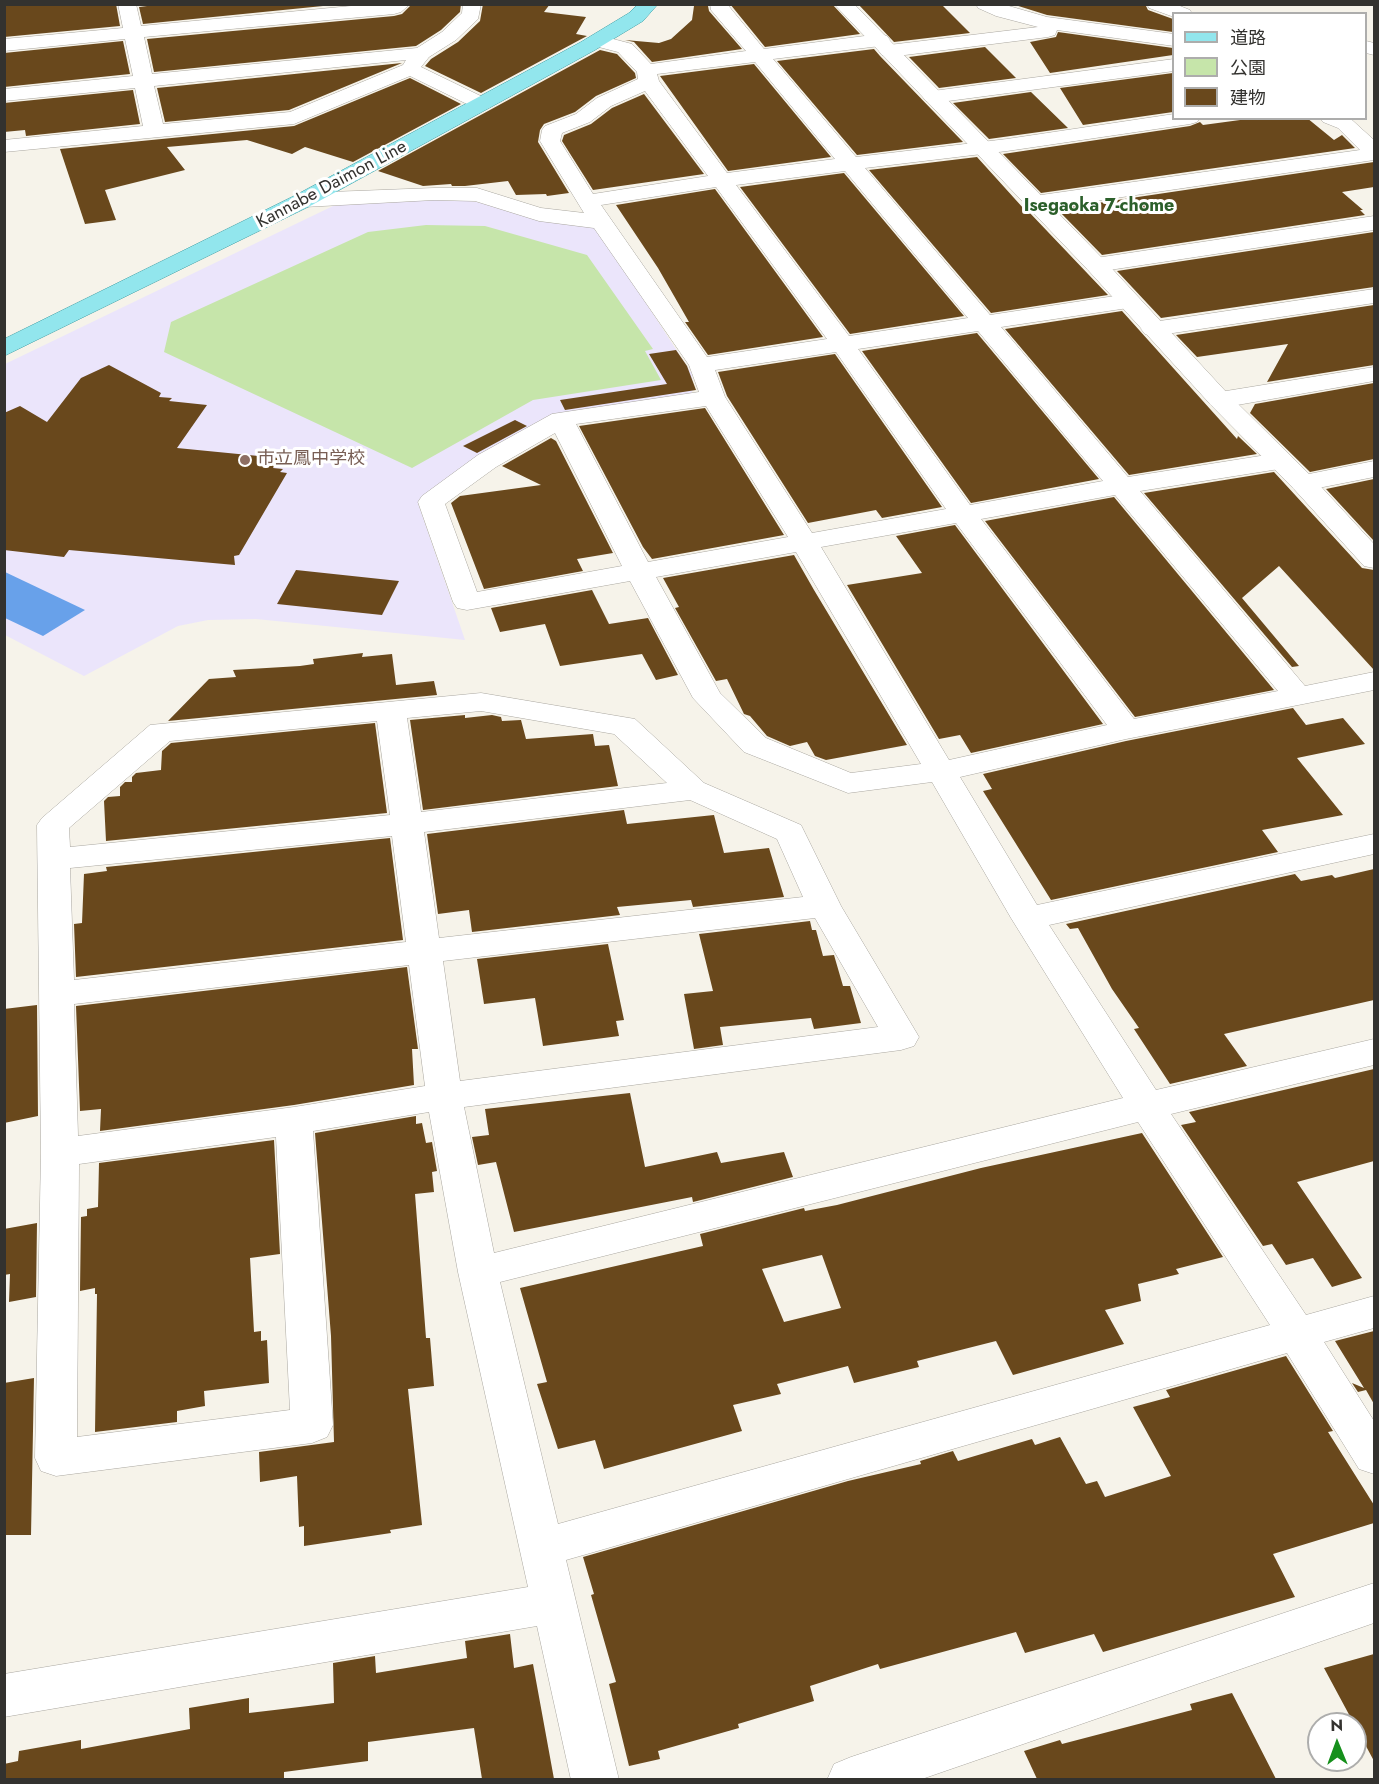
<!DOCTYPE html>
<html>
<head>
<meta charset="utf-8">
<style>
	body { margin:0 }
	#map { position:relative; width:1379px; height:1784px; overflow:hidden; background:#f6f3ea; font-family:Jost,"Noto Sans JP",sans-serif }
	canvas { display:block }
	.frame { position:absolute; inset:0; border:6px solid #33322f; pointer-events:none }
	.legend { position:absolute; left:1172px; top:12px; width:195px; height:108px; box-sizing:border-box; background:#fff; border:2px solid #adadac; margin:0; padding:8px 10px; list-style:none; font-size:18px; color:#33322f }
	.legend li { display:flex; align-items:center; gap:12px; height:30px }
	.legend b { width:30px; border:2px solid #adadac }
	.north { position:absolute; left:1307px; top:1712px; width:60px; height:60px; box-sizing:border-box; background:#fff; border:2px solid #adadac; border-radius:50%; rotate:359deg; font-size:16px; font-weight:700; line-height:24px; text-align:center; color:#33322f }
	.north::after { content:''; display:block; margin:auto; width:21px; height:27px; background:#16901c; clip-path:polygon(50% 0,100% 100%,50% 72%,0 100%) }
</style>
</head>
<body>
<div id="map">
<canvas width="1379" height="1784"></canvas>
<div class="frame"></div>
<ul class="legend">
<li><b style="height:8px;background:#92e6ed"></b>道路</li>
<li><b style="height:16px;background:#c6e5aa"></b>公園</li>
<li><b style="height:16px;background:#69481c"></b>建物</li>
</ul>
<div class="north">N</div>
</div>
<script>
const context = document.querySelector('canvas').getContext('2d');
context.lineJoin = 'round';
function paint(path, color) {
  context.fillStyle = color;
  context.fill(path, 'evenodd');
}
function poly(rows) {
  const path = new Path2D();
  for (const r of rows) {
    path.moveTo(r[0], r[1]);
    for (let i = 2; i < r.length; i += 2) path.lineTo(r[i], r[i + 1]);
  }
  return path;
}
function stroke(path, color, width, dash) {
  context.strokeStyle = color;
  context.lineWidth = width;
  context.lineCap = dash ? 'butt' : 'round';
  context.setLineDash(dash || []);
  context.stroke(path);
}
function label(font, color, halo, rows, align = 'center') {
  context.font = font + ' Jost,"Noto Sans JP",sans-serif';
  context.lineWidth = 6;
  context.setLineDash([]);
  context.textBaseline = 'middle';
  context.strokeStyle = halo;
  context.fillStyle = color;
  for (const [text, x, y, turn = 0] of rows) {
    context.save();
    context.translate(x, y);
    context.rotate((+turn || 0) * Math.PI / 180);
    context.textAlign = isNaN(turn) ? turn : align;
    if (halo) context.strokeText(text, 0, 0);
    context.fillText(text, 0, 0);
    context.restore();
  }
}
paint(poly([
	[433,197,477,202,544,218,596,226,692,374,693,390,690,396,552,416,418,503,465,640,256,619,208,620,178,626,84,676,5,635,5,364,333,206,381,199]
]), '#ebe5fb');
paint(poly([
	[426,225,485,226,587,255,653,349,645,351,661,380,533,400,412,468,164,352,171,322,368,232]
]), '#c6e5aa');
paint(poly([
	[5,572,85,610,43,636,5,618]
]), '#68a1ea');
paint(poly([
	[4,4,116,4,120,26,4,37],
	[163,4,343,4,143,24,139,7],
	[412,4,461,4,460,12,441,30,416,46,154,72,147,39,394,16,402,14],
	[483,4,550,4,544,12,586,17,576,34,587,36,481,93,425,66,431,59,458,42,480,21],
	[730,4,832,4,860,34,765,47],
	[858,4,941,4,970,33,894,42],
	[1012,4,1145,4,1148,10,1173,19,1173,32,1047,15],
	[694,6,708,6,709,11,742,49,652,62,634,42,625,40,659,43,671,39,692,20],
	[1058,32,1173,48,1173,55,1050,73,1030,42,1056,37],
	[123,41,130,74,4,87,4,53],
	[985,47,1016,78,939,88,909,57],
	[874,49,880,56,963,142,857,155,777,61],
	[600,50,617,54,635,73,636,78,596,96,575,112,544,124,540,130,538,142,569,193,547,196,546,194,516,195,508,181,465,186,452,186,451,184,423,186,378,171],
	[402,63,289,110,165,122,157,88],
	[754,64,831,157,728,171,660,76],
	[1173,73,1173,112,1083,125,1060,88],
	[410,78,461,104,353,162,305,147,292,154,247,140,167,147,185,170,105,190,116,220,85,224,60,149,294,126],
	[133,90,140,124,26,136,25,130,4,132,4,103],
	[1031,92,1068,128,989,139,953,103],
	[644,94,704,174,593,190,562,141,564,135,591,124,612,108],
	[1255,118,1307,118,1334,140,1342,135,1355,148,1041,193,1003,154,1190,126,1200,122,1203,125],
	[977,157,1024,209,1028,211,1108,295,991,313,869,170],
	[1374,162,1374,187,1342,192,1363,210,1360,210,1365,215,1102,255,1057,209],
	[844,173,964,316,850,334,740,187],
	[715,189,823,337,708,355,685,322,689,322,658,268,616,205],
	[1374,232,1374,287,1161,318,1117,271],
	[1374,305,1374,365,1267,382,1288,344,1197,357,1176,335],
	[1122,311,1237,439,1238,436,1257,454,1129,475,1005,329],
	[977,333,1099,479,971,503,862,351],
	[676,350,687,366,696,390,565,410,560,400,667,384,649,354],
	[835,354,942,507,882,518,876,510,808,523,727,396,718,372],
	[109,365,161,393,159,397,172,398,169,401,207,405,177,448,279,458,273,468,283,469,280,472,287,473,239,555,234,556,235,565,69,550,64,557,4,550,4,413,20,406,47,422,81,378],
	[1374,383,1374,459,1310,472,1250,413,1255,404],
	[705,408,784,535,652,559,643,547,579,426],
	[515,420,527,426,477,453,463,446],
	[551,438,556,441,613,553,577,559,583,571,484,589,451,503,460,496,541,485,502,466],
	[1274,472,1362,568,1374,570,1374,670,1279,566,1242,598,1299,666,1292,667,1144,493],
	[1374,479,1374,541,1326,489],
	[1114,497,1274,690,1135,717,985,521],
	[955,525,1103,724,971,753,960,735,939,739,847,585,922,573,896,536],
	[794,555,814,590,907,745,826,760,815,756,807,742,790,746,767,736,750,716,744,714,727,679,716,681,675,608,679,607,663,578],
	[296,570,399,581,382,615,277,604],
	[592,590,609,624,648,618,678,675,656,680,642,654,560,666,545,624,500,632,491,608],
	[363,653,362,657,392,654,396,685,434,681,437,695,168,721,209,679,236,677,233,670,300,666,314,664,313,659],
	[1293,708,1306,725,1343,718,1365,744,1297,758,1343,815,1262,830,1278,852,1051,900,983,791,992,789,983,774,1126,741],
	[465,715,465,718,492,715,501,717,502,721,521,720,526,739,593,734,595,746,609,745,618,786,423,810,410,720],
	[375,723,387,813,106,841,104,801,108,797,120,796,120,787,125,782,132,782,132,777,136,773,161,770,162,751,171,743],
	[624,810,627,824,714,815,724,853,769,848,784,897,693,907,691,900,617,907,620,915,472,932,469,910,438,914,427,834],
	[390,838,403,940,76,977,74,924,82,923,84,874,107,871,106,867],
	[1374,869,1374,1000,1224,1034,1247,1066,1170,1084,1134,1029,1139,1028,1112,989,1078,928,1070,929,1066,924,1295,874,1301,881,1332,875,1335,878],
	[810,921,812,930,816,930,823,956,834,955,843,986,850,986,861,1023,814,1029,811,1018,720,1027,723,1045,694,1049,684,994,713,991,699,934],
	[608,944,624,1020,616,1021,619,1036,543,1046,535,998,484,1004,477,959],
	[407,967,418,1049,412,1049,414,1085,294,1105,100,1131,101,1109,80,1111,76,1006],
	[37,1005,38,1116,4,1123,4,1009],
	[1374,1069,1374,1161,1297,1182,1362,1278,1332,1287,1313,1258,1286,1265,1272,1244,1263,1246,1181,1125,1196,1122,1189,1112],
	[630,1093,645,1167,717,1152,721,1163,784,1152,793,1177,693,1202,692,1197,514,1232,496,1162,478,1165,472,1137,489,1135,485,1109],
	[416,1116,416,1124,422,1123,426,1143,432,1142,437,1171,432,1172,434,1192,415,1194,426,1338,430,1338,434,1386,408,1389,422,1525,390,1530,391,1533,304,1546,304,1526,299,1527,297,1476,260,1482,259,1452,334,1442,331,1336,315,1133],
	[1142,1133,1223,1257,1176,1269,1179,1274,1138,1284,1141,1301,1105,1310,1124,1344,1013,1375,996,1341,917,1361,919,1367,854,1383,848,1366,777,1384,781,1394,733,1405,742,1431,604,1469,595,1440,558,1449,537,1384,547,1382,520,1288,703,1246,700,1234,804,1208,805,1211,837,1205,981,1168],
	[822,1255,841,1308,784,1322,762,1269],
	[274,1140,280,1254,250,1258,254,1332,261,1331,261,1341,267,1340,269,1383,204,1391,205,1406,177,1411,177,1422,95,1432,97,1294,95,1294,95,1288,80,1291,81,1217,87,1216,87,1209,98,1207,99,1163],
	[37,1223,36,1297,9,1302,10,1274,4,1275,4,1229],
	[1374,1331,1374,1404,1366,1390,1358,1392,1352,1383,1364,1388,1335,1341],
	[1286,1356,1333,1431,1328,1432,1374,1505,1374,1523,1273,1554,1295,1597,1103,1652,1094,1634,1025,1653,1016,1632,880,1669,878,1664,810,1686,814,1701,738,1724,739,1728,658,1751,660,1759,629,1766,609,1684,616,1682,591,1595,594,1594,583,1557,848,1481,921,1464,920,1461,953,1451,958,1461,1032,1439,1035,1445,1060,1437,1086,1484,1097,1481,1105,1497,1171,1476,1133,1407,1170,1397,1166,1390],
	[34,1378,31,1535,4,1535,4,1383],
	[510,1634,514,1668,533,1664,554,1779,482,1779,474,1728,368,1742,368,1761,284,1772,284,1779,4,1779,4,1764,18,1761,19,1751,81,1740,81,1749,190,1729,189,1708,249,1698,249,1713,334,1703,333,1663,375,1656,376,1673,467,1658,465,1641],
	[1374,1654,1374,1761,1324,1668],
	[1232,1693,1276,1779,1037,1779,1024,1751,1060,1740,1062,1744,1192,1710,1190,1704]
]), '#69481c');
const street = poly([
	[118,4,136,4,141,26,372,4,410,4,401,12,394,14,144,37,152,74,417,48,442,32,462,13,463,4,481,4,478,19,456,40,429,57,421,67,489,100,492,104,489,108,482,110,475,108,410,76,294,124,4,152,4,140,143,126,135,88,4,101,4,89,133,76,125,39,4,51,4,39,123,28,118,4],
	[406,60,403,65,290,112,163,124,154,86,406,60],
	[710,4,727,4,764,49,880,34,887,36,890,40,887,44,880,46,773,59,856,157,1007,139,1174,114,1174,118,1200,118,1197,122,1190,124,1007,151,865,168,990,315,1128,294,1136,296,1140,301,1136,306,1128,308,1001,327,1128,477,1279,453,1288,455,1292,461,1288,467,1279,469,1140,491,1305,686,1374,672,1374,690,1126,739,960,777,1037,905,1374,834,1374,854,1049,925,1156,1090,1374,1039,1374,1065,1171,1114,1306,1315,1374,1296,1374,1328,1324,1342,1374,1421,1374,1474,1359,1469,1287,1353,566,1560,619,1780,571,1780,537,1626,4,1717,4,1674,528,1587,458,1272,429,1112,313,1131,333,1425,327,1437,312,1443,56,1476,41,1471,35,1458,41,1153,37,825,42,818,150,725,481,693,635,719,704,783,801,825,841,906,919,1037,914,1046,901,1050,464,1107,494,1253,1123,1098,1011,918,932,782,848,793,744,752,693,698,630,581,467,610,457,608,453,602,418,502,422,496,478,455,552,414,699,392,689,365,594,228,539,221,475,201,434,200,304,207,296,205,293,200,296,195,304,193,434,188,477,188,541,208,584,213,540,141,542,130,545,126,576,114,597,98,638,79,637,72,618,52,591,45,588,41,591,37,598,35,632,44,651,64,746,51,711,10,710,4],
	[755,62,835,159,727,173,659,81,657,74,755,62],
	[645,91,708,176,593,194,560,141,562,133,590,122,611,106,645,91],
	[845,171,968,318,849,336,736,185,845,171],
	[716,187,827,339,707,357,601,205,716,187],
	[978,331,1103,481,970,505,858,349,978,331],
	[836,352,946,509,812,533,725,397,715,370,836,352],
	[706,406,788,537,648,562,576,424,706,406],
	[555,433,622,566,477,592,445,504,496,467,555,433],
	[1115,495,1278,691,1134,719,981,519,1115,495],
	[956,523,1107,725,949,760,821,547,956,523],
	[796,552,921,764,851,773,766,738,720,693,656,577,796,552],
	[481,711,614,734,667,783,421,812,407,718,481,711],
	[377,721,390,815,70,847,69,828,170,741,377,721],
	[690,800,777,839,803,897,439,938,424,832,690,800],
	[392,836,406,942,74,980,70,868,392,836],
	[815,918,878,1027,460,1081,443,961,815,918],
	[409,965,425,1086,294,1107,78,1136,74,1004,409,965],
	[1138,1122,1270,1325,558,1524,500,1282,1138,1122],
	[276,1137,290,1410,77,1437,79,1164,276,1137],
	[976,4,1002,4,1047,17,1174,34,1174,46,1057,30,1055,35,1048,37,889,57,882,55,879,51,882,47,889,45,1038,27,996,16,978,8,976,4],
	[1147,4,1175,4,1190,10,1192,14,1174,14,1174,17,1149,8,1147,4],
	[1366,41,1374,43,1374,55,1366,53,1366,41],
	[1174,59,1174,71,933,103,926,101,923,97,926,93,933,91,1174,59],
	[1320,118,1352,120,1374,140,1374,160,1034,210,1026,208,1023,203,1026,198,1034,196,1360,150,1338,128,1323,122,1320,118],
	[1374,216,1374,230,1096,272,1088,270,1085,265,1088,260,1096,258,1374,216],
	[1374,289,1374,303,1153,336,1145,334,1141,329,1145,324,1153,322,1374,289],
	[1374,367,1374,381,1220,408,1211,405,1207,400,1211,395,1220,392,1374,367],
	[1374,461,1374,477,1303,491,1294,489,1290,483,1294,477,1374,461]
]);
const secondary = poly([
	[834,4,854,4,1104,260,1229,395,1312,477,1374,544,1374,568,1364,566,1294,489,1211,405,1088,270,834,4],
	[1374,1583,1374,1623,919,1780,827,1780,834,1764,851,1757,1374,1583]
]);
const primary = poly([
	[638,4,658,4,643,21,595,50,312,205,4,356,4,339,296,195,581,42,629,13,638,4]
]);
stroke(street, '#aaa7a0', 1);
stroke(secondary, '#aaa7a0', 1);
stroke(primary, '#429da3', 1);
paint(street, '#fff');
paint(secondary, '#fff');
paint(primary, '#92e6ed');
for (const [x, y, r, color] of [
	[245,460,6,"#8d6e63"]
]) {
  const dot = new Path2D();
  dot.arc(x, y, r, 0, 2 * Math.PI);
  context.fillStyle = color;
  context.fill(dot);
  stroke(dot, '#fff', 2);
}
label('18px', '#33322f', '#fff', [
	["Kannabe Daimon Line",332,185,-28]
]);
label('bold 18px', '#2b5f2a', '#fff', [
	["Isegaoka 7-chome",1099,207]
]);
label('18px', '#785e54', '#fff', [
	["市立鳳中学校",257,460]
], 'left');
</script>
</body>
</html>
